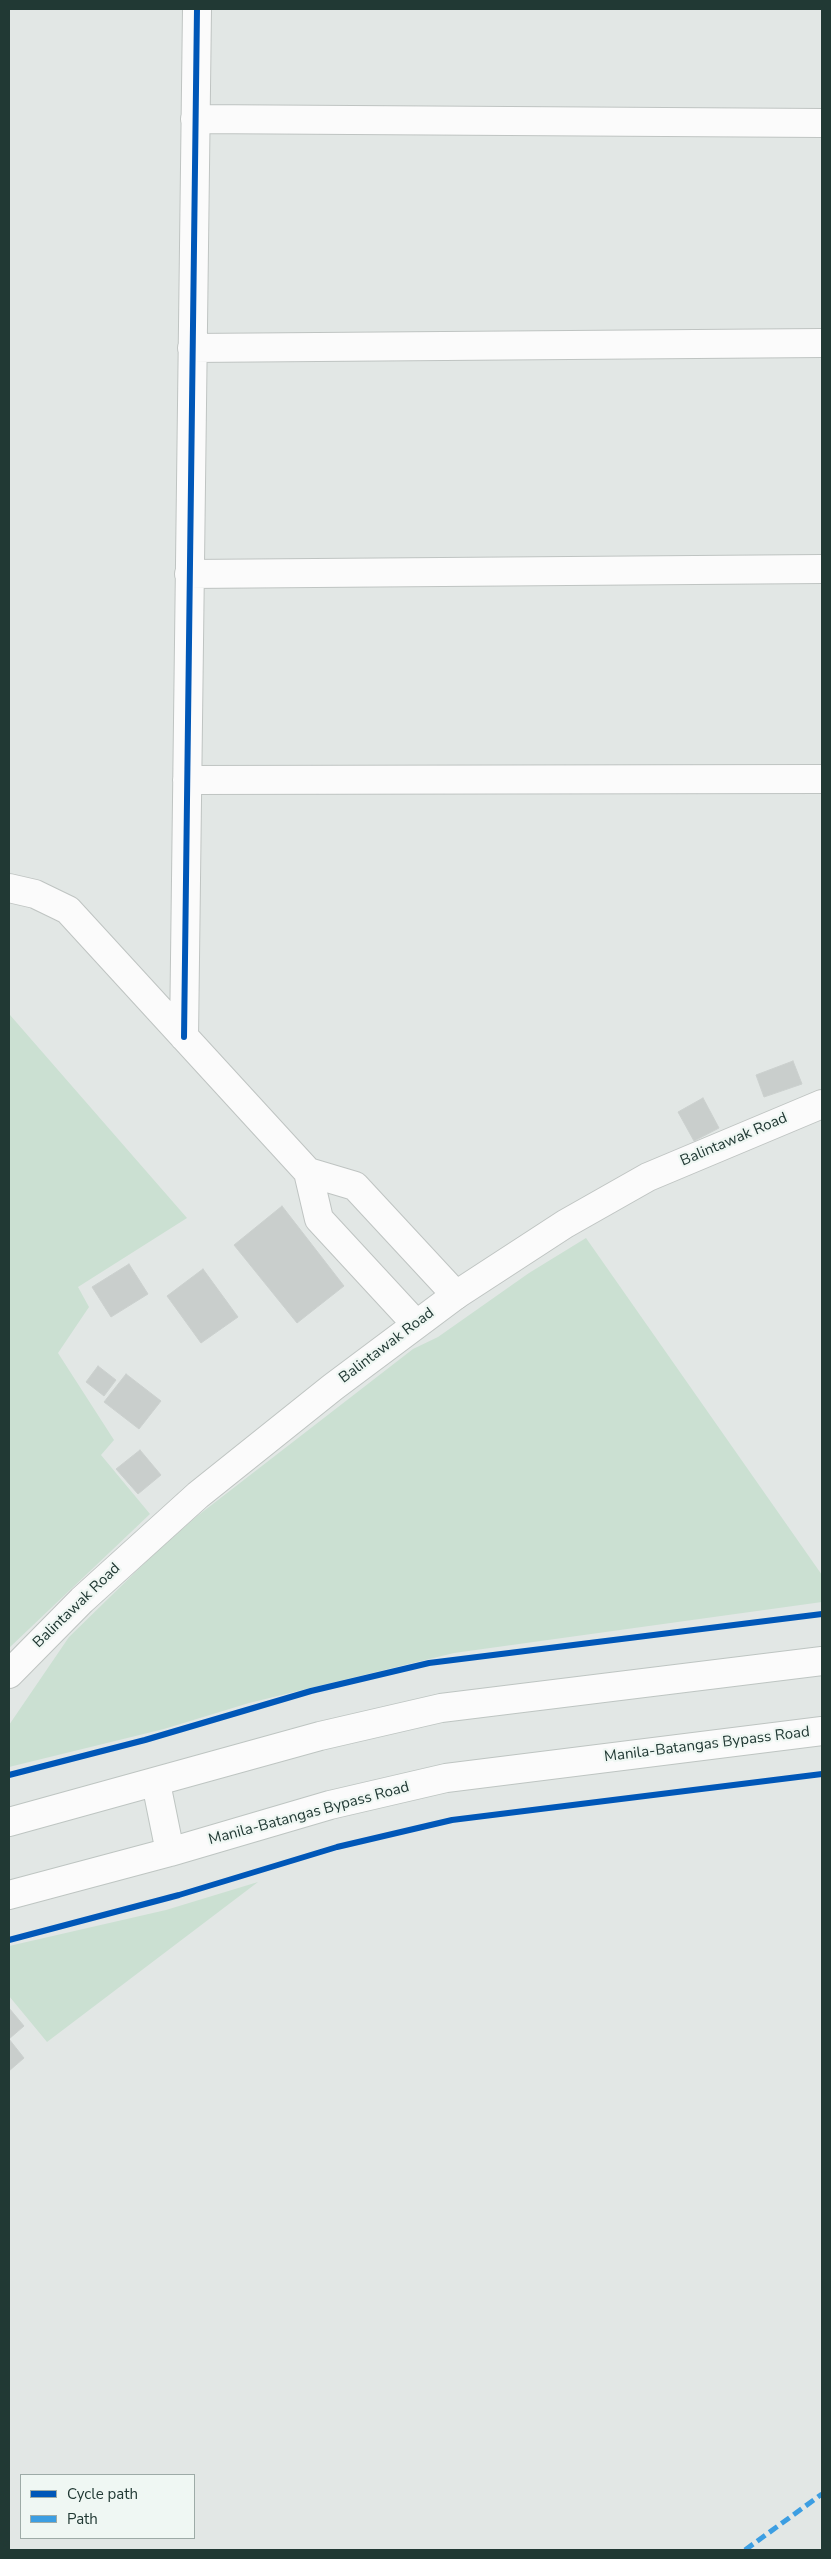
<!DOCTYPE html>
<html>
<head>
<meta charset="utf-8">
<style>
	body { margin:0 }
	#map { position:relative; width:831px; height:2559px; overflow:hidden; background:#e2e7e5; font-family:"Nunito Sans",sans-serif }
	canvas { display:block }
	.frame { position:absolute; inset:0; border:10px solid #213934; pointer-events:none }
	.legend { position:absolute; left:20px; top:2474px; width:175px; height:65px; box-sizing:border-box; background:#eff7f3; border:1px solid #9daba7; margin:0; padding:6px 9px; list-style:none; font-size:15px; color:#213934 }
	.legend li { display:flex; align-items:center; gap:10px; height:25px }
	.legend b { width:25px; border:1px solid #9daba7 }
</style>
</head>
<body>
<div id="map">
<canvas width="831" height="2559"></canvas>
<div class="frame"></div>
<ul class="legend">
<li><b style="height:6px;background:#0057b8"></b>Cycle path</li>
<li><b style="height:6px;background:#3c9ee2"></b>Path</li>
</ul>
</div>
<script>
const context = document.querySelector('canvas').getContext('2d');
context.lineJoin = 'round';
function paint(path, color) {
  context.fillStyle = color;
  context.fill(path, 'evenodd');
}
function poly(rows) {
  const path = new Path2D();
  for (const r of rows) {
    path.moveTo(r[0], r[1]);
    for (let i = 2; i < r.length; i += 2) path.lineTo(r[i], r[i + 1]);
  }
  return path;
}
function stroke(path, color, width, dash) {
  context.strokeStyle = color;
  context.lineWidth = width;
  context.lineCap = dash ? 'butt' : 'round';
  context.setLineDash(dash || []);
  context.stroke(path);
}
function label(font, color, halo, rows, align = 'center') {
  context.font = font + ' "Nunito Sans",sans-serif';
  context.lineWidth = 4.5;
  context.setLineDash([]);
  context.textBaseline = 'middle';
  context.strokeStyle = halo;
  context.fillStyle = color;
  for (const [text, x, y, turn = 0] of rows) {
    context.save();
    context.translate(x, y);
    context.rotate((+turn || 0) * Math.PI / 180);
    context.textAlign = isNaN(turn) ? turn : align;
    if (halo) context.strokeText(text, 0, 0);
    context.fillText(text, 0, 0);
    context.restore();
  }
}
paint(poly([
	[10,1015,187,1218,78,1287,89,1307,58,1353,114,1440,101,1455,150,1514,9,1648],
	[586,1238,822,1575,822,1602,454,1653,249,1703,164,1729,9,1767,9,1725,69,1637,157,1551,196,1517,413,1349,438,1337,529,1273],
	[258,1882,47,2042,9,1996,9,1946,166,1910]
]), '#cbe0d2');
const building = poly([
	[793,1061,802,1084,764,1097,756,1075,793,1061],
	[703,1098,719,1128,694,1141,678,1112,703,1098],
	[282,1206,344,1286,297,1323,234,1245,282,1206],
	[129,1264,148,1294,111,1317,92,1287,129,1264],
	[203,1269,238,1317,201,1343,167,1296,203,1269],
	[98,1366,116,1380,104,1396,86,1382,98,1366],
	[126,1374,161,1401,139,1429,104,1402,126,1374],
	[140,1450,161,1475,138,1494,116,1469,140,1450],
	[9,2008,24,2026,9,2039,24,2058,9,2071,9,2008]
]);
paint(building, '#c9cecc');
stroke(building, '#cbd0ce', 1);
const minor = poly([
	[195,119,822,123],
	[192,348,822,343],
	[189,574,822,569],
	[187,780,822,779],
	[9,888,35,894,68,910,308,1172,319,1219,416,1324],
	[184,1037,197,9],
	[308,1172,355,1186,456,1295]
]);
const tertiary = poly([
	[9,1674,82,1600,198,1495,333,1387,456,1295,565,1224,648,1177,822,1104]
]);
const secondary = poly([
	[156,1783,170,1852],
	[9,1822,320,1736,441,1708,822,1661],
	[9,1895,170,1852,330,1805,446,1778,822,1731]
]);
stroke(minor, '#bfc4c2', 30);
stroke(tertiary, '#bfc4c2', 30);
stroke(secondary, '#bec5c2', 30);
stroke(minor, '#fbfbfb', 28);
stroke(tertiary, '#fbfbfb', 28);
stroke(secondary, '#fbfbfb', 28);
stroke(poly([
	[745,2550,822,2494]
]), '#3c9ee2', 5, [10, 5]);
stroke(poly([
	[184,1037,197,9],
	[9,1775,145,1740,311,1691,429,1663,822,1614],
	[9,1940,179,1895,337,1847,452,1820,822,1774]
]), '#0057b8', 6);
label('15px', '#213934', '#eff7f3', [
	["Balintawak Road",734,1140,-23],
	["Balintawak Road",387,1346,-37],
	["Balintawak Road",77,1606,-44],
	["Manila-Batangas Bypass Road",707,1745,-7],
	["Manila-Batangas Bypass Road",309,1814,-15]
]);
</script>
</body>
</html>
